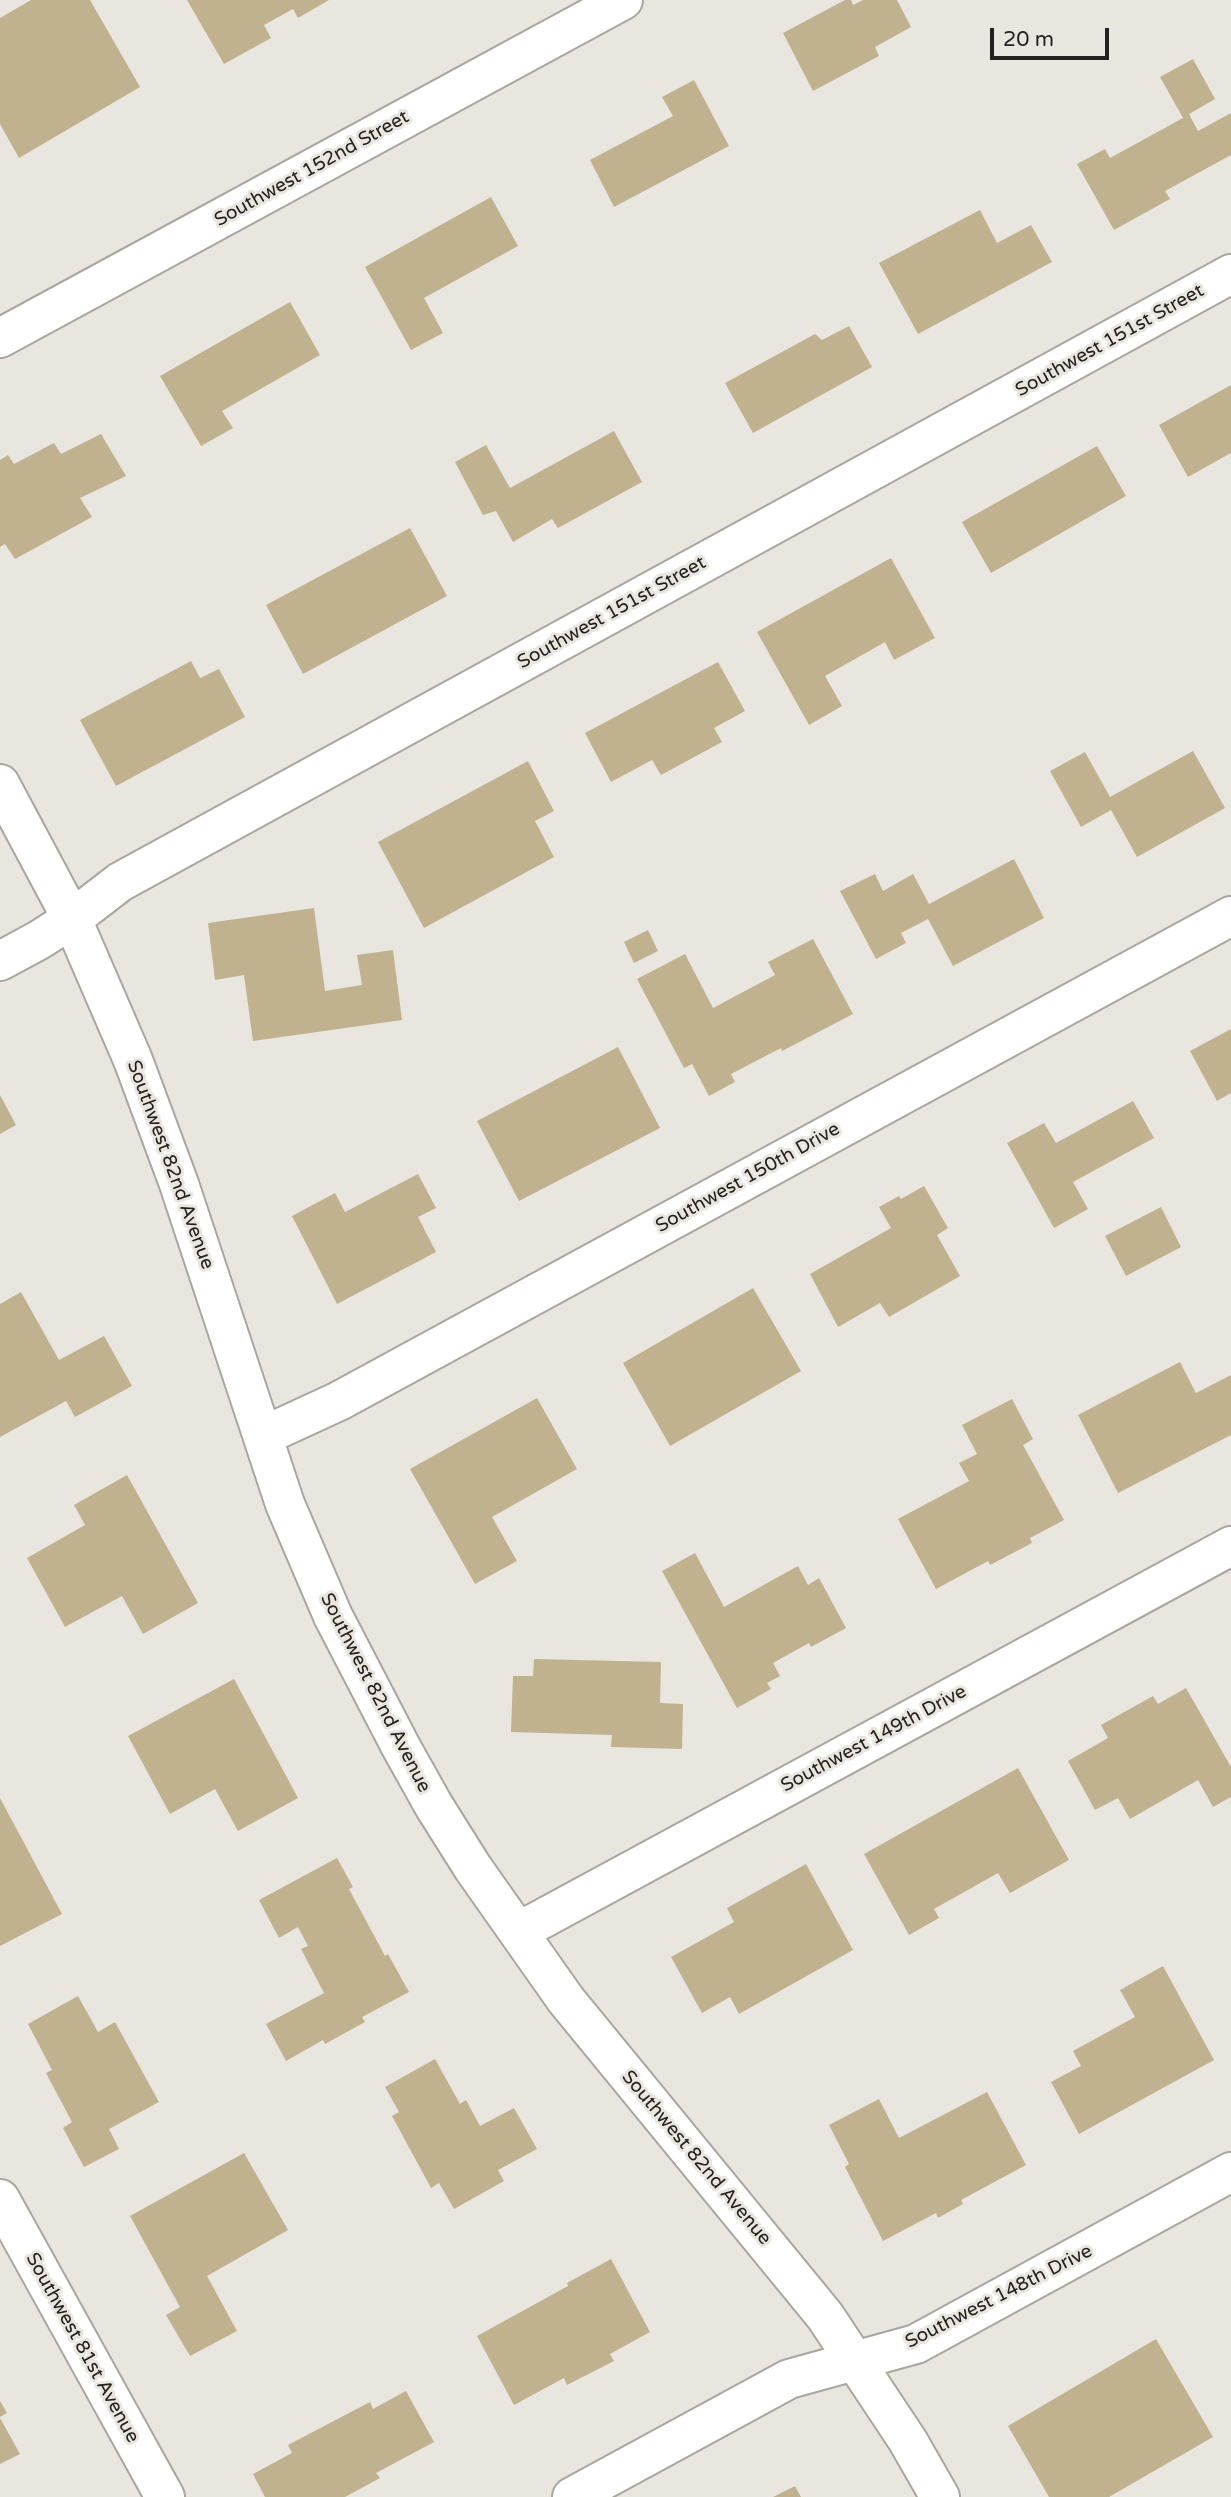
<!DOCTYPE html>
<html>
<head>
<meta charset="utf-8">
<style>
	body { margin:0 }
	#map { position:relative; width:1231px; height:2497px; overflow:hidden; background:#e9e6e0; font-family:"Varela Round",sans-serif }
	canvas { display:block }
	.scale { position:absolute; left:990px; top:28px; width:119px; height:32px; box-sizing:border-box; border:4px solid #22211f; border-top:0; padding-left:9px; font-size:21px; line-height:24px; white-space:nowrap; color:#22211f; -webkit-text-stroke:5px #e9e6e0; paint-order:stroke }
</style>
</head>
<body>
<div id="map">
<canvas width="1231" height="2497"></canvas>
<div class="scale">20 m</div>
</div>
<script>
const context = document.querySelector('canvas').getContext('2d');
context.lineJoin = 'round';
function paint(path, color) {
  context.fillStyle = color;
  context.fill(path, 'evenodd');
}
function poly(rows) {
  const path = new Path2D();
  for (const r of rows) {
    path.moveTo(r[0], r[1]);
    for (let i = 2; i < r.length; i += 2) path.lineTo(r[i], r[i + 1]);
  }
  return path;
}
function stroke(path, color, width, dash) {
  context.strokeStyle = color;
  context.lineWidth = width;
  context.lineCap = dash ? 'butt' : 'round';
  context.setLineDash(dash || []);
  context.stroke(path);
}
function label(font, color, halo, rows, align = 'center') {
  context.font = font + ' "Varela Round",sans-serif';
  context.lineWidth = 6;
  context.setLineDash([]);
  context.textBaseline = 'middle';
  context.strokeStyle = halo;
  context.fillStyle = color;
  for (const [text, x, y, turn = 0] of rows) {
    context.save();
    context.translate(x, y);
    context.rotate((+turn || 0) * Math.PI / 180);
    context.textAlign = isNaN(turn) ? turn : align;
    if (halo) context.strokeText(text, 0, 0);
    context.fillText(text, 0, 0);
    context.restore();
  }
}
paint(poly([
	[31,0,90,0,140,87,19,158,0,124,0,18],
	[187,0,329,0,298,18,293,9,264,25,271,38,224,64],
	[845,0,851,0,853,5,863,0,897,0,911,27,875,47,879,56,813,91,783,33],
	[1193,59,1215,99,1189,114,1198,131,1231,113,1231,155,1165,191,1170,199,1114,230,1077,164,1105,149,1110,158,1183,118,1160,77],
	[694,80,729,146,614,207,590,160,673,116,662,97],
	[491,197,518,246,424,298,443,333,411,350,365,267],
	[980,210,997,243,1031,225,1052,262,918,334,879,263],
	[290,302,320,355,222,411,233,428,201,446,160,376],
	[849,326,872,367,753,433,725,383,815,334,822,340],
	[1231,385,1231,453,1188,477,1159,425],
	[614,431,642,482,558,528,552,519,513,542,496,511,483,515,455,462,486,445,510,488],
	[101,434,126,476,80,498,92,517,15,559,5,544,0,547,0,460,8,455,14,464,54,443,61,454],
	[1097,446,1126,496,991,573,962,522],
	[410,528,447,596,303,674,266,605],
	[891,558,935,638,894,660,885,642,825,676,842,706,809,725,757,632],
	[191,661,200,678,219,669,245,717,116,786,80,720],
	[718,662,745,711,714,728,722,742,661,775,652,760,611,782,585,733],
	[1193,751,1225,808,1137,857,1111,810,1081,827,1050,771,1085,752,1110,797],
	[528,761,554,811,535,821,554,857,424,928,378,842],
	[1014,859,1044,918,953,966,928,919,901,933,906,943,876,959,840,891,875,874,883,891,913,874,929,904],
	[314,908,325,991,362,985,357,955,393,950,402,1020,253,1041,244,975,215,980,208,923],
	[648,930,658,951,634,963,624,942],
	[813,939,853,1014,782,1051,781,1048,731,1074,735,1082,709,1096,692,1064,684,1068,637,979,685,954,713,1008,775,975,768,962],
	[1231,1029,1231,1093,1217,1101,1190,1051],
	[618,1047,660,1128,519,1201,477,1121],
	[0,1095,16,1125,0,1134],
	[1133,1101,1154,1138,1073,1182,1088,1209,1054,1228,1007,1143,1044,1123,1056,1143],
	[418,1174,436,1208,418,1217,436,1252,337,1304,292,1216,335,1193,345,1212],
	[924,1186,948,1228,937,1235,960,1276,889,1317,880,1303,838,1327,810,1274,891,1228,879,1207,899,1196,901,1199],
	[1161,1207,1181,1247,1126,1276,1105,1236],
	[753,1288,801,1371,670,1446,623,1363],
	[21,1292,59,1360,104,1336,132,1386,75,1417,66,1401,0,1437,0,1304],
	[1180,1362,1196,1393,1231,1375,1231,1435,1118,1493,1078,1415],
	[537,1398,577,1469,492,1517,517,1561,475,1584,410,1469],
	[1012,1399,1033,1439,1023,1445,1064,1520,1030,1538,1032,1543,990,1565,988,1561,936,1589,898,1519,969,1481,959,1463,977,1454,962,1425],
	[127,1475,198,1603,143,1634,122,1596,65,1627,27,1558,85,1525,74,1505],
	[695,1553,724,1607,798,1566,808,1585,819,1578,846,1628,811,1647,809,1643,773,1663,780,1676,767,1683,771,1689,737,1708,662,1571],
	[534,1659,661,1662,660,1703,683,1704,682,1749,611,1747,612,1735,511,1732,513,1676,533,1676],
	[234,1679,298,1798,238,1831,215,1789,170,1814,128,1736],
	[1186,1688,1231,1767,1231,1797,1213,1807,1198,1780,1130,1819,1118,1798,1095,1810,1068,1761,1108,1738,1101,1725,1153,1696,1158,1704],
	[1018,1768,1069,1860,1010,1893,998,1873,934,1909,939,1918,909,1935,864,1854],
	[0,1798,62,1914,0,1946],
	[337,1858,353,1887,349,1889,385,1956,388,1954,409,1992,362,2017,365,2022,325,2044,323,2040,286,2061,266,2024,324,1993,301,1949,308,1946,298,1927,279,1938,259,1900],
	[806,1864,853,1950,739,2014,730,1997,702,2013,671,1957,734,1922,727,1908],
	[1163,1966,1214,2060,1079,2134,1051,2082,1081,2066,1073,2051,1135,2017,1120,1990],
	[78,1996,98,2032,115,2022,159,2102,109,2129,119,2149,84,2167,63,2128,72,2122,46,2073,52,2070,28,2024],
	[435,2059,460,2104,466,2100,480,2126,514,2108,537,2149,498,2170,504,2181,454,2209,439,2183,431,2188,392,2116,399,2112,385,2087],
	[987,2092,1026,2165,961,2200,963,2204,938,2218,936,2213,883,2241,845,2167,849,2164,829,2125,879,2099,899,2138],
	[244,2153,288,2230,207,2276,237,2331,190,2356,166,2315,180,2307,130,2216],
	[611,2259,650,2332,610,2354,614,2361,567,2385,564,2378,514,2405,477,2336,568,2286,567,2283],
	[1156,2339,1213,2437,1109,2497,1049,2497,1008,2426],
	[406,2391,434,2442,376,2473,380,2478,345,2497,265,2497,253,2474,292,2453,288,2445,370,2402,373,2409],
	[0,2401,7,2413,0,2417],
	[0,2418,20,2454,0,2464],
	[795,2486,801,2497,773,2497]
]), '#c0b18f');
const minor = poly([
	[0,784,72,919,133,1060,179,1184,285,1504,333,1616,401,1747,434,1806,473,1868,566,2000,825,2316,908,2441,940,2497],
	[0,961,39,940,72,919,120,882,1231,274],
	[263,1436,339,1401,1231,916],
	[518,1932,1231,1546],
	[0,2199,165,2497],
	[572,2497,789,2379,916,2344,1231,2172]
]);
const major = poly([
	[0,338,623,0]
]);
stroke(minor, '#a9a6a0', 42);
stroke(major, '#a9a6a0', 42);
stroke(minor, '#fff', 38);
stroke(major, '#fff', 38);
label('19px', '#22211f', '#e9e6e0', [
	["Southwest 152nd Street",312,169,-29],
	["Southwest 151st Street",1110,341,-29],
	["Southwest 151st Street",612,613,-29],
	["Southwest 82nd Avenue",170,1165,70],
	["Southwest 150th Drive",748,1178,-29],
	["Southwest 82nd Avenue",375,1693,63],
	["Southwest 149th Drive",874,1739,-28],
	["Southwest 82nd Avenue",696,2158,50],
	["Southwest 148th Drive",999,2297,-27],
	["Southwest 81st Avenue",82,2348,61]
]);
</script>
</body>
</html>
